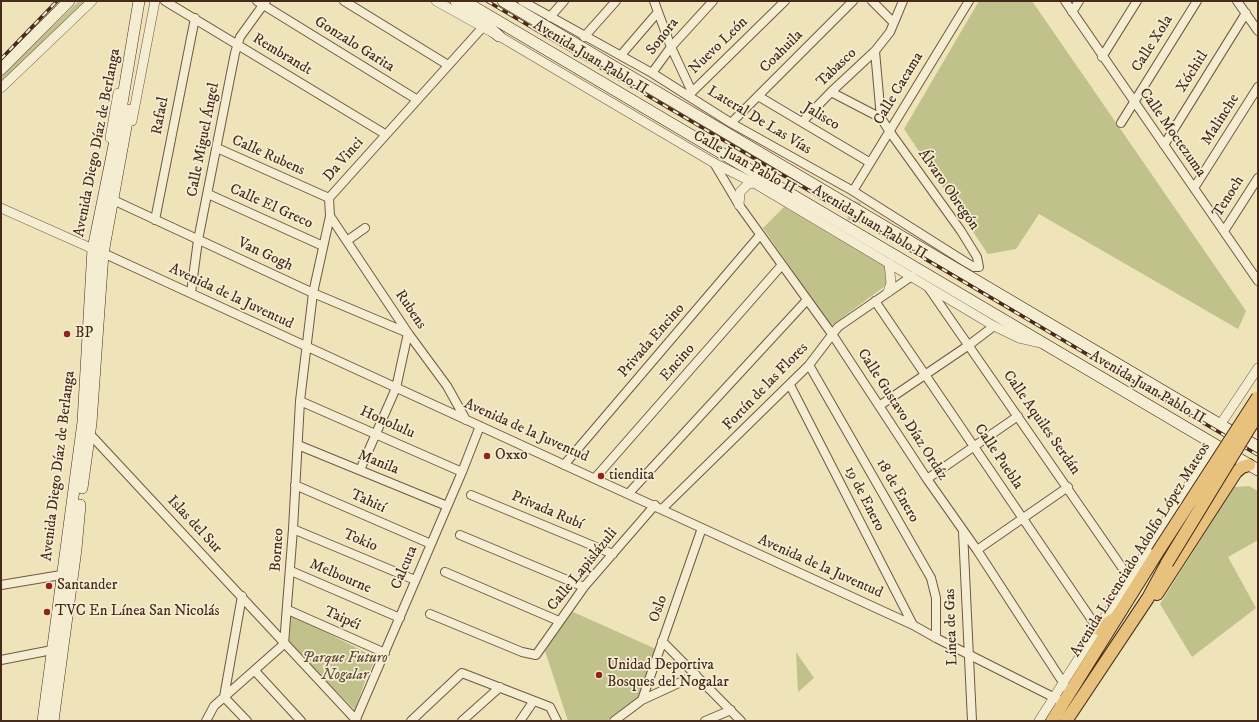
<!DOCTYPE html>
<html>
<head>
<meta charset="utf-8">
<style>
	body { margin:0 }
	#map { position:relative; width:1259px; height:722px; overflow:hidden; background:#efe3b9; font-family:"IM FELL DW Pica",serif }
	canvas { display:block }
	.frame { position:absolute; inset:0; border:2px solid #462a1c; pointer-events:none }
</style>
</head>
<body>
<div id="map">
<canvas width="1259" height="722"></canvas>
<div class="frame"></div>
</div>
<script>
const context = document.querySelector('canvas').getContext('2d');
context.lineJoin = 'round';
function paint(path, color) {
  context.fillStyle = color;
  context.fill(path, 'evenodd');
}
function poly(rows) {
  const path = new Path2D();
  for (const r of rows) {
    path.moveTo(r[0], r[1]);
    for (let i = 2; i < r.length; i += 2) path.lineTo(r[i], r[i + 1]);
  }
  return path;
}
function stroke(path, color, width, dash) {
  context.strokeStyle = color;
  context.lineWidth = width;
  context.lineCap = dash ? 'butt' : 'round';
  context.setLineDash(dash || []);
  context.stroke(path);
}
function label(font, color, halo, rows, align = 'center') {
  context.font = font + ' "IM FELL DW Pica",serif';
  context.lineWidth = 3.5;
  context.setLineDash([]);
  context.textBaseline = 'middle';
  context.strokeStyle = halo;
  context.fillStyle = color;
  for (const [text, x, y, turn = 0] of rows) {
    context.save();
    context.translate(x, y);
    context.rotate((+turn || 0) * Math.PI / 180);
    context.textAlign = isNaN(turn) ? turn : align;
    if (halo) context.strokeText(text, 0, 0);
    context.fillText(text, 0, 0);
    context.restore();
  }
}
paint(poly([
	[79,1,87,1,1,84,1,76],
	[979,1,1032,1,1246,311,1238,329,1039,214,1016,249,988,254,904,129],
	[784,207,887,268,889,283,831,326,763,228],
	[1249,486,1258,491,1258,540,1228,557,1256,608,1192,657,1160,604,1234,487],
	[571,611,656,649,638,698,606,721,568,721,545,651],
	[291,614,376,658,365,681,355,710,289,643],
	[796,652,814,678,798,692]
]), '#c0c18b');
stroke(poly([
	[847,232,858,199]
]), '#cdbe9a', 8, [8, 4]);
const minor = poly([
	[165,1,385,134],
	[257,1,416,99],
	[344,1,448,65],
	[522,1,652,73,731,123,853,191,967,263,974,267,979,267,977,257,961,231,890,132,881,118,831,92],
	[654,1,671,47,692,92],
	[872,1,893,22],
	[1065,1,1258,281],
	[1237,1,1258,31],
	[1072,12,1079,1],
	[550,17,564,1],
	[584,37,616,1],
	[875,51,881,118],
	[621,55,658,12],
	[1102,57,1137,1],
	[652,73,671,47,713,1],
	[689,95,785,1],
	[758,96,869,162],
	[802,122,831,92,875,51,890,32,903,1],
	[731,123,853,1],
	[1121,123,1197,1],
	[1164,145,1246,13],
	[217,148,329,198],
	[714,163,739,205,832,334,927,479,977,550,1064,684,1064,687],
	[1194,188,1258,87],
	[853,191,969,1],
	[208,194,323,246],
	[111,199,313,293,408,333],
	[330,216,408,333,447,386,466,420],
	[155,220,195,18],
	[1224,231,1258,178],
	[348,240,365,228],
	[103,253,913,625,936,638,1059,700],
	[928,287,1130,579],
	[191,293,198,240,235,53,240,37,266,1],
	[875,301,1098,629],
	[809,365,931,578,936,598,936,638],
	[790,385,913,625],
	[300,401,462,472],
	[879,406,969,345,994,326],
	[87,431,357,721],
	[298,445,447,506],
	[564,465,760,235],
	[360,470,396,388,408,333],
	[595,478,781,266],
	[927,479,1018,416],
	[295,485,431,544],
	[629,493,807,300],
	[471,495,613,554],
	[662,509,809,365,838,327,912,276],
	[293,529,415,580],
	[963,531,972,721],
	[460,535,584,587],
	[977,550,1068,487],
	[291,571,400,618],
	[445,572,559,621],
	[1,585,61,575],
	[288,610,385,653],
	[430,614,522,652,536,655,584,587,655,505],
	[662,641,741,721],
	[1,660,57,649],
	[255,671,301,721],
	[224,697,242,596],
	[224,697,247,721],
	[642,700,702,528],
	[356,719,462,472,480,426],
	[206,721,214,706,284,644,293,529,300,401,313,293,330,216,329,198,482,28],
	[411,721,462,673,550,707,557,721],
	[462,721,500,687],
	[520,721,533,702],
	[614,721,642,700,696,675],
	[705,721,731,710]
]);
const tertiary = poly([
	[436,1,499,36,714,163,754,183,994,326,1019,338,1041,343],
	[1,88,92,1],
	[132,121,155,1],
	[110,138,118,93],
	[739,205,740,192,748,184,754,183],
	[1,208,93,249],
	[888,292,891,283,889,263],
	[1220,425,1258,368],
	[1039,721,1214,445]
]);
const secondary = poly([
	[456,1,499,36],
	[464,1,1258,470],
	[503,1,1258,447],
	[1,69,69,1],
	[82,488,91,423,103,253,129,110],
	[43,721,83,422,93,249,119,121,139,1],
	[53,721,76,549,80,505]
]);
const primary = poly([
	[1157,594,1236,472,1242,467,1249,465],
	[1098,629,1114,619],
	[1052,721,1157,553],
	[1066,721,1148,598,1167,563]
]);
stroke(minor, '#705843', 10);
stroke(tertiary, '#705843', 10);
stroke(secondary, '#462a1c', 12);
stroke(primary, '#462a1c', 14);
stroke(minor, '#f5edd2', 8);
stroke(tertiary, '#f5edd2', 9);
stroke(secondary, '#f5edd2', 11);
stroke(primary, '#e8c27c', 12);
const rail = poly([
	[487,1,1258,455],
	[1,59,57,1]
]);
stroke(rail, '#462a1c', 3.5);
stroke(rail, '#f5edd2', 2, [6]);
const primaryBridge = poly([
	[1157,553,1258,397],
	[1167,563,1258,414]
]);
stroke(primaryBridge, '#462a1c', 14, []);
stroke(primaryBridge, '#e8c27c', 12);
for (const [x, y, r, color] of [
	[67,334,4,"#8f2418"],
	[487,456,4,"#8f2418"],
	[601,476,4,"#8f2418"],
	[49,586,4,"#8f2418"],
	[47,612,4,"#8f2418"],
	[599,675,4,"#8f2418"]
]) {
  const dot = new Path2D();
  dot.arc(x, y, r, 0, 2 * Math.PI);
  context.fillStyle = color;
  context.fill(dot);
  stroke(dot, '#f5edd2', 1.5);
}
label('15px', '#462a1c', '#f5edd2', [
	["Sonora",663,37,-52],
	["Calle Xola",1153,44,-58],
	["Gonzalo Garita",354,45,32],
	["Nuevo León",719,46,-44],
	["Coahuila",782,52,-45],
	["Rembrandt",282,55,31],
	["Avenida Juan Pablo II",590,58,31],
	["Tabasco",837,68,-44],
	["Xóchitl",1193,72,-58],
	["Calle Cacama",899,89,-59],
	["Rafael",161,116,-79],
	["Jalisco",821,117,31],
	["Malinche",1221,120,-58],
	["Lateral De Las Vías",759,121,31],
	["Calle Moctezuma",1172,133,55],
	["Calle Miguel Ángel",204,140,-79],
	["Avenida Diego Díaz de Berlanga",98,143,-79],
	["Calle Rubens",268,156,24],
	["Da Vinci",344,160,-49],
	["Calle Juan Pablo II",744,163,29],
	["Álvaro Obregón",948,190,55],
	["Tenoch",1229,197,-58],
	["Calle El Greco",271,207,24],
	["Avenida Juan Pablo II",869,223,31],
	["Van Gogh",265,255,25],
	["Avenida de la Juventud",231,297,25],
	["Rubens",410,310,56],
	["Privada Encino",652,341,-49],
	["Encino",678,363,-49],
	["Fortín de las Flores",766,387,-46],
	["Avenida Juan Pablo II",1147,388,30],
	["Calle Gustavo Díaz Ordáz",902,415,57],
	["Honolulu",387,423,24],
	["Calle Aquiles Serdán",1041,423,55],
	["Avenida de la Juventud",526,431,24],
	["Calle Puebla",998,457,56],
	["Manila",378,463,22],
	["Avenida Diego Díaz de Berlanga",59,466,-83],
	["18 de Enero",897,491,60],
	["19 de Enero",864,499,63],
	["Tahití",368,502,24],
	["Privada Rubí",547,511,23],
	["Islas del Sur",194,525,47],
	["Tokio",360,541,23],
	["Borneo",278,550,-86],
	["Avenida Licenciado Adolfo López Mateos",1141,550,-58],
	["Avenida de la Juventud",820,567,24],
	["Calcuta",405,568,-67],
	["Calle Lapislázuli",583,570,-51],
	["Melbourne",340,577,23],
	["Oslo",659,609,-70],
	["Taipéi",342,619,24],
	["Línea de Gas",952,627,-92]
]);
label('15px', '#462a1c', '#f5edd2', [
	["BP",75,334],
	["Oxxo",495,456],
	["tiendita",609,476],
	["Santander",57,586],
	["TVC En Línea San Nicolás",55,612],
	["Unidad Deportiva",607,666],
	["Bosques del Nogalar",607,683]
], 'left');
label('italic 15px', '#645038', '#f5edd2', [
	["Parque Futuro",345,659],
	["Nogalar",345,676]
]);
</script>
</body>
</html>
